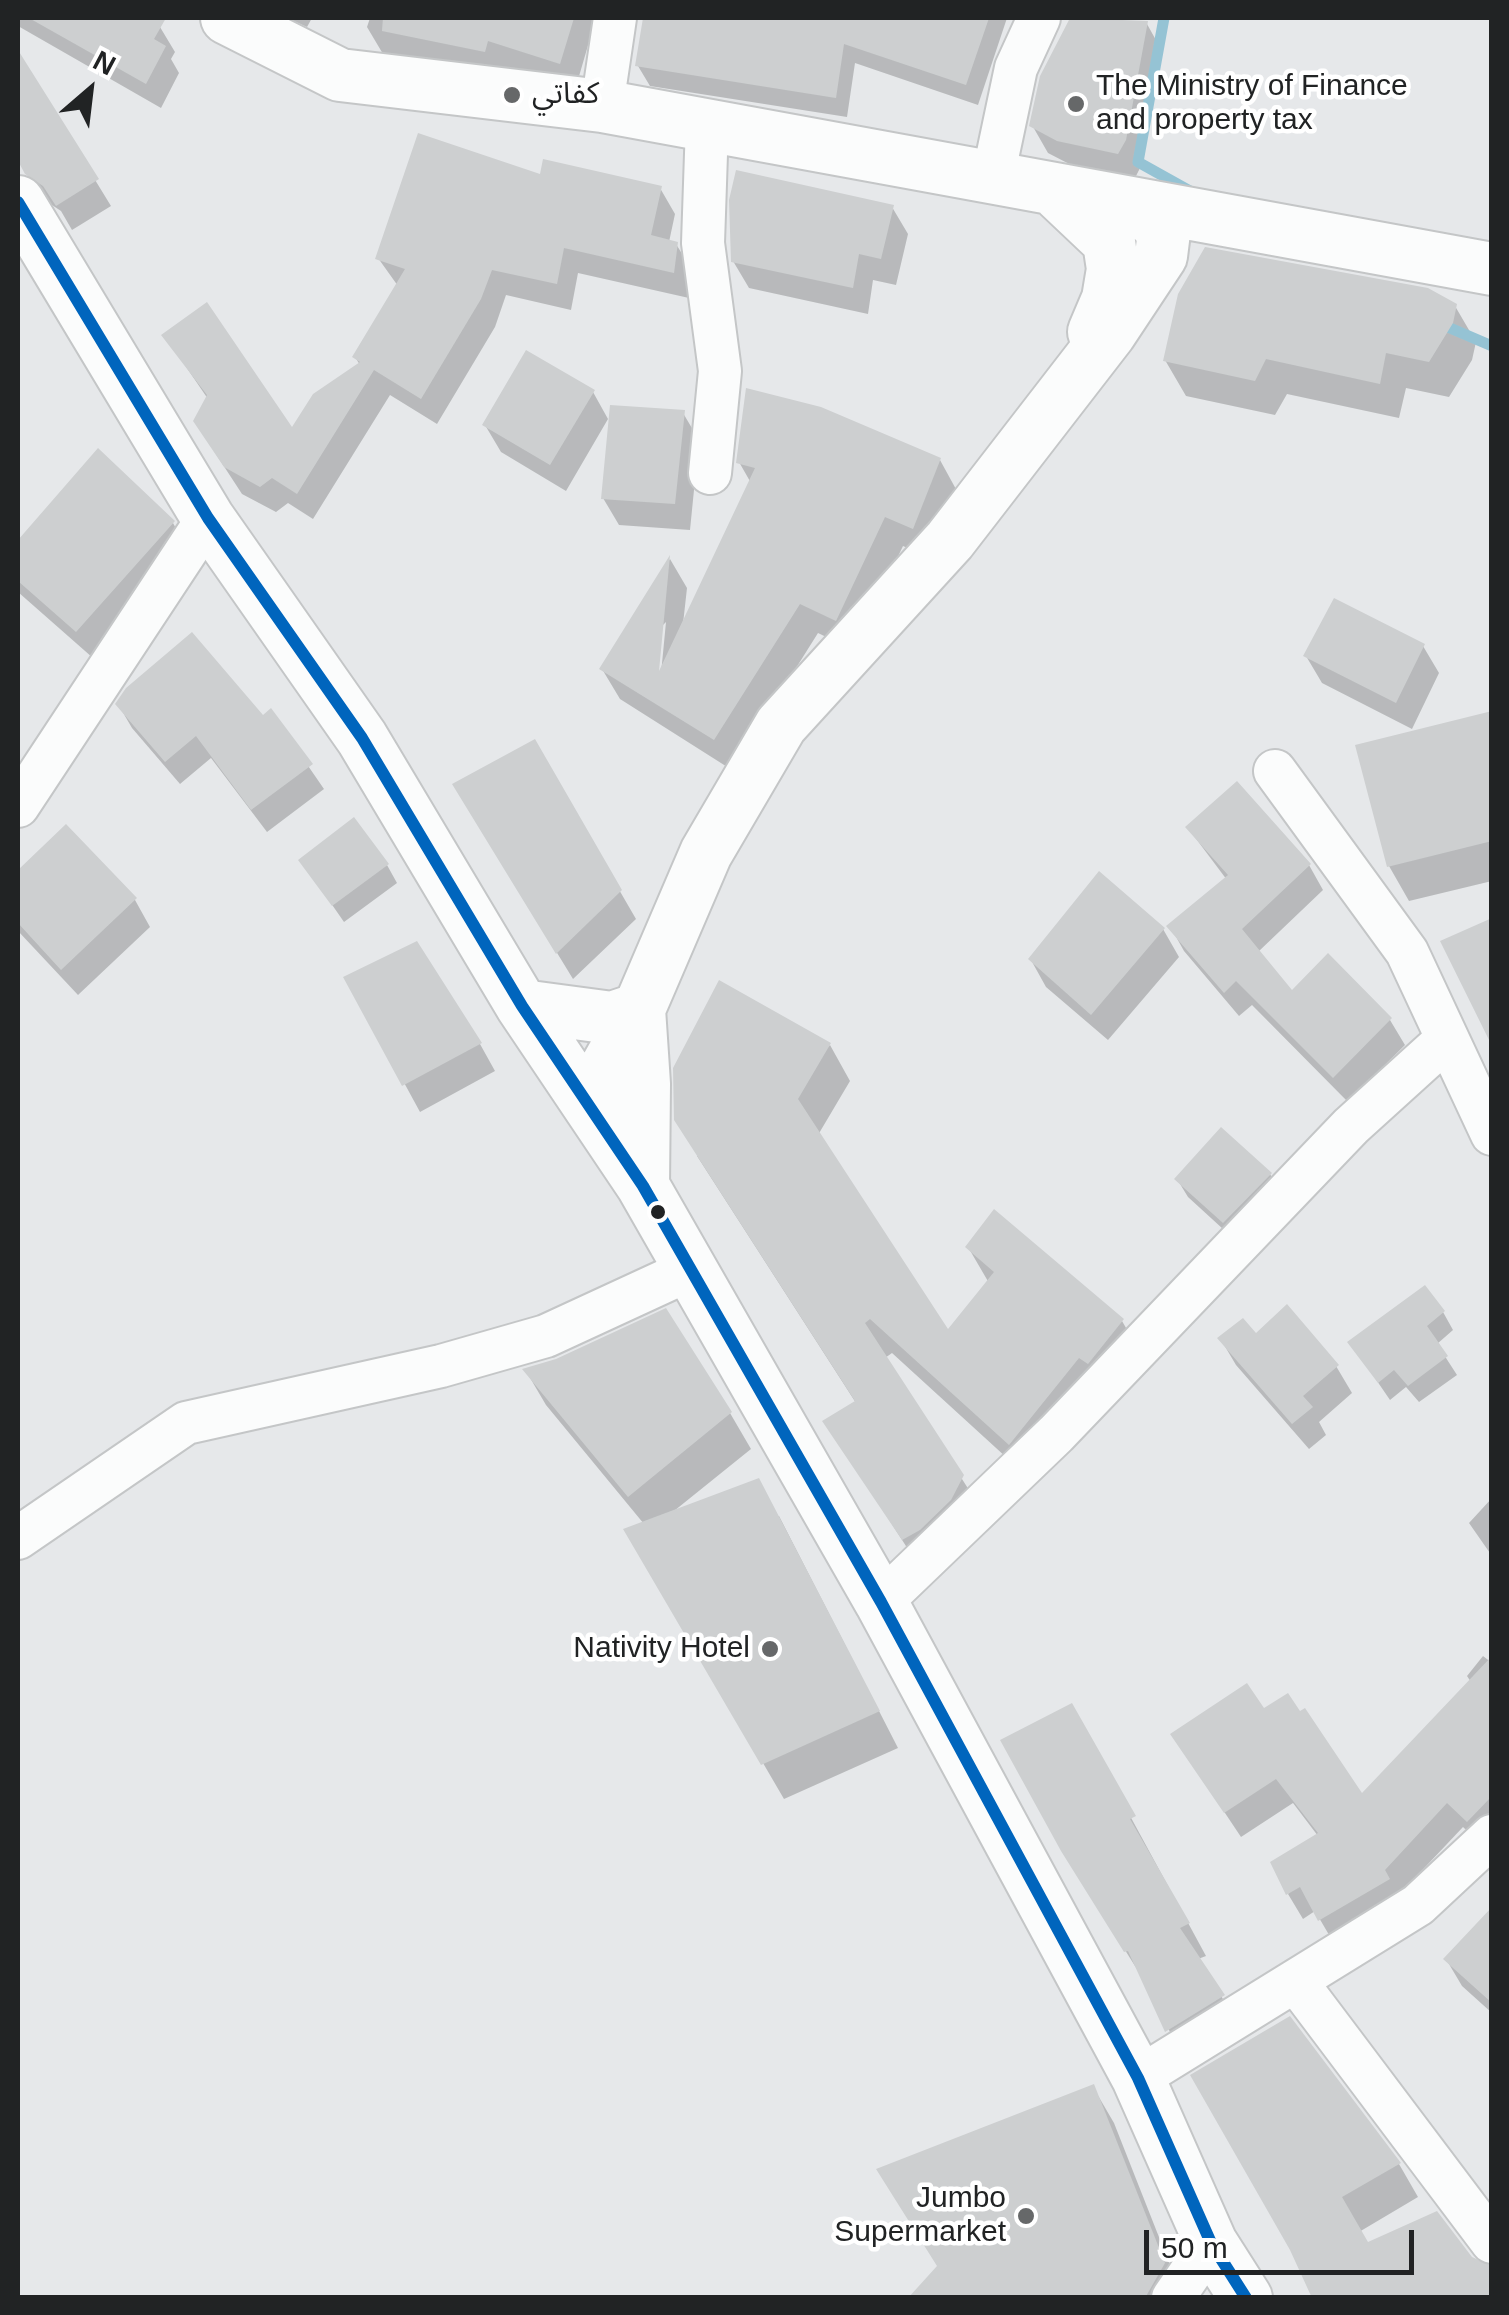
<!DOCTYPE html>
<html>
<head>
<meta charset="utf-8">
<style>
	body { margin:0 }
	#map { position:relative; width:1509px; height:2315px; overflow:hidden; background:#e6e8ea; font-family:Helvetica,sans-serif }
	canvas { display:block }
	.frame { position:absolute; inset:0; border:20px solid #212324; pointer-events:none }
	.north { position:absolute; left:40px; top:40px; width:100px; height:100px; -webkit-text-stroke:8px #fff; paint-order:stroke; rotate:28deg; font-size:28px; font-weight:700; line-height:40px; text-align:center; color:#212324 }
	.north::after { content:''; display:block; margin:auto; width:35px; height:45px; background:#212324; clip-path:polygon(50% 0,100% 100%,50% 72%,0 100%) }
	.scale { position:absolute; left:1144px; top:2230px; width:270px; height:45px; box-sizing:border-box; border:5px solid #212324; border-top:0; padding-left:12px; font-size:30px; line-height:35px; white-space:nowrap; color:#212324; -webkit-text-stroke:8px #fff; paint-order:stroke }
</style>
</head>
<body>
<div id="map">
<canvas width="1509" height="2315"></canvas>
<div class="frame"></div>
<div class="north">N</div>
<div class="scale">50 m</div>
</div>
<script>
const context = document.querySelector('canvas').getContext('2d');
context.lineJoin = 'round';
function paint(path, color) {
  context.fillStyle = color;
  context.fill(path, 'evenodd');
}
function poly(rows) {
  const path = new Path2D();
  for (const r of rows) {
    path.moveTo(r[0], r[1]);
    for (let i = 2; i < r.length; i += 2) path.lineTo(r[i], r[i + 1]);
  }
  return path;
}
function stroke(path, color, width, dash) {
  context.strokeStyle = color;
  context.lineWidth = width;
  context.lineCap = dash ? 'butt' : 'round';
  context.setLineDash(dash || []);
  context.stroke(path);
}
function label(font, color, halo, rows, align = 'center') {
  context.font = font + ' Helvetica,"Noto Sans Arabic",sans-serif';
  context.lineWidth = 9;
  context.setLineDash([]);
  context.textBaseline = 'middle';
  context.strokeStyle = halo;
  context.fillStyle = color;
  for (const [text, x, y, turn = 0] of rows) {
    context.save();
    context.translate(x, y);
    context.rotate((+turn || 0) * Math.PI / 180);
    context.textAlign = isNaN(turn) ? turn : align;
    if (halo) context.strokeText(text, 0, 0);
    context.fillText(text, 0, 0);
    context.restore();
  }
}
paint(poly([
	[18,18,60,18,66,25,71,18,144,18,160,27,175,52,171,59,179,73,161,108,18,26],
	[287,18,312,18,307,27],
	[370,18,596,18,575,90,502,67,500,78,383,54,367,27],
	[645,18,1007,18,978,105,855,63,847,117,650,86,638,66],
	[1073,18,1147,24,1162,51,1140,168,1134,180,1075,167,1048,153,1032,125,1042,77],
	[18,54,111,206,72,230,61,211,43,199,18,157],
	[542,177,660,188,675,214,669,242,676,244,692,270,689,298,578,273,571,310,506,295,495,327,437,424,390,395,313,519,288,503,276,512,242,494,212,448,208,399,165,336,292,431,360,365,355,357,398,286,378,258],
	[892,207,908,234,896,285,873,280,868,314,749,288,733,261],
	[1455,306,1476,342,1472,360,1449,397,1406,388,1399,418,1287,394,1275,415,1186,396,1165,360],
	[593,392,608,419,566,491,501,452,485,425],
	[683,413,699,440,690,530,619,525,603,498],
	[98,452,173,523,188,550,93,658,18,592,18,543],
	[940,460,957,491,930,558,903,546,853,650,818,633,732,770,620,699,602,669,670,559,687,588,683,624,751,483,739,462],
	[666,622,660,684,655,683,660,628],
	[1423,646,1439,673,1412,729,1322,683,1306,656],
	[118,704,262,718,271,712,324,789,267,832,211,758,180,784,132,728],
	[1492,714,1492,881,1409,901,1389,866],
	[534,743,636,919,573,979,471,812],
	[65,827,135,900,150,927,78,995,18,931,18,873],
	[1188,828,1309,865,1323,890,1258,952,1292,994,1328,957,1390,1020,1405,1045,1348,1102,1252,1005,1239,1016,1184,951,1170,926,1227,880],
	[301,860,387,865,397,883,344,922],
	[1163,929,1179,957,1108,1040,1046,987,1031,960],
	[347,978,480,1044,495,1071,420,1112],
	[830,1045,850,1081,818,1135,948,1333,989,1283,968,1247,994,1213,1122,1321,1143,1357,1030,1479,892,1353,885,1358,983,1512,924,1574,826,1422,856,1403,697,1156],
	[1270,1174,1280,1192,1235,1240,1188,1197,1177,1179],
	[1443,1312,1453,1330,1437,1344,1457,1375,1419,1402,1406,1387,1390,1400,1351,1343],
	[1256,1337,1336,1366,1352,1393,1319,1422,1326,1435,1309,1449,1236,1365,1220,1338],
	[526,1371,730,1413,751,1449,674,1511,779,1516,898,1748,784,1799,627,1530,644,1524,546,1405],
	[1492,1498,1492,1556,1469,1523],
	[1483,1656,1492,1663,1492,1836,1483,1846,1463,1827,1397,1897,1335,1945,1315,1911,1303,1919,1288,1894,1318,1836,1293,1803,1241,1837,1173,1735,1264,1711,1362,1797,1471,1682,1467,1676],
	[1071,1707,1206,1956,1198,1959,1241,2028,1185,2062,1145,1982,1083,1883],
	[1492,1929,1492,2013,1462,1986,1446,1959],
	[1193,2076,1399,2164,1418,2197,1359,2232,1367,2245,1480,2267,1292,2248],
	[1093,2087,1114,2123,1183,2298,912,2298]
]), '#0003');
stroke(poly([
	[1164,18,1138,162,1190,191],
	[1436,322,1492,346]
]), '#95c3d4', 11);
paint(poly([
	[29,18,166,18,154,39,166,46,146,84],
	[383,18,574,18,560,64,488,41,485,52,382,31],
	[643,18,989,18,966,85,844,44,836,98,635,66],
	[1070,18,1148,21,1126,140,1118,154,1057,141,1029,126,1040,76],
	[18,50,99,179,56,206,43,186,25,174,18,161],
	[418,133,540,174,543,159,662,186,651,235,678,242,674,273,564,248,557,284,492,270,481,299,421,399,374,370,297,494,272,478,260,487,224,467,193,421,207,395,161,335,207,302,292,427,313,394,360,362,352,357,405,269,375,259],
	[736,170,894,205,881,259,859,254,853,288,731,262,729,200],
	[1205,247,1428,288,1457,304,1453,323,1429,362,1386,353,1380,384,1266,359,1255,381,1163,361,1178,294],
	[526,350,595,390,550,465,482,425],
	[746,388,821,407,941,458,913,529,885,517,836,621,800,604,714,740,599,669,670,555,659,671,755,468,736,463],
	[610,405,685,410,675,504,601,499],
	[98,448,175,521,76,632,18,581,18,540],
	[1334,598,1425,644,1396,703,1303,656],
	[192,632,263,715,271,708,313,764,251,810,196,736,165,762,115,704,126,688],
	[1492,711,1492,841,1387,867,1355,745],
	[535,739,622,890,556,954,452,784],
	[1237,781,1311,864,1242,929,1292,990,1328,953,1392,1018,1333,1078,1236,981,1224,993,1166,926,1228,875,1185,827],
	[354,817,389,864,332,906,298,860],
	[66,824,137,898,61,970,18,923,18,870],
	[1099,871,1165,928,1091,1015,1028,959],
	[1492,918,1492,1046,1440,941],
	[417,941,482,1043,402,1086,343,977],
	[719,980,831,1043,798,1099,948,1329,994,1272,965,1247,994,1209,1124,1319,1088,1364,1079,1358,1009,1445,870,1319,865,1323,964,1475,951,1500,920,1530,902,1540,822,1421,855,1401,674,1120,673,1068],
	[1221,1127,1272,1173,1223,1223,1174,1179],
	[1425,1285,1445,1311,1427,1326,1448,1356,1408,1386,1394,1370,1378,1383,1347,1342],
	[1287,1304,1339,1365,1303,1396,1313,1407,1292,1424,1217,1338,1243,1318,1256,1333],
	[666,1308,732,1412,628,1497,522,1369,556,1359],
	[759,1478,880,1711,761,1765,623,1529],
	[1492,1656,1492,1796,1467,1822,1447,1803,1385,1870,1390,1879,1318,1921,1300,1887,1286,1895,1270,1862,1318,1833,1276,1779,1224,1813,1170,1734,1247,1683,1264,1708,1288,1693,1300,1711,1305,1708,1362,1793],
	[1072,1703,1136,1816,1130,1819,1190,1923,1180,1928,1225,1995,1165,2032,1128,1951,1124,1952,1061,1851,1000,1740],
	[1492,1907,1492,2003,1443,1959],
	[1290,2016,1401,2163,1342,2197,1368,2242,1437,2211,1472,2257,1492,2266,1492,2298,1312,2298,1290,2250,1190,2075],
	[1094,2084,1165,2263,1145,2298,908,2298,937,2266,876,2169]
]), '#cdcfd0');
const minor = poly([
	[602,106,615,18],
	[707,124,703,243,720,371,710,473],
	[993,177,1016,68,1039,18],
	[1275,771,1407,952,1492,1134],
	[18,806,208,518],
	[18,1538,186,1423,441,1366,546,1336,689,1270],
	[881,1602,1056,1434,1351,1126,1447,1039],
	[1297,1983,1492,2242],
	[1138,2078,1418,1905,1492,1836],
	[1173,2298,1211,2243]
]);
const tertiary = poly([
	[227,18,340,75,602,106,1492,269],
	[1053,189,1109,242,1113,269,1108,299,1094,332],
	[18,202,208,518,362,738,522,1006,643,1186,881,1602,1138,2078,1211,2243,1246,2298],
	[522,1006,612,1018,639,1009,644,1084,643,1186],
	[595,1112,596,1090,604,1071,639,1009,706,853,781,725,950,540,1110,333,1161,256,1164,232,1140,206]
]);
stroke(minor, '#c4c6c7', 46);
stroke(tertiary, '#c4c6c7', 56);
stroke(minor, '#fbfcfc', 42);
stroke(tertiary, '#fbfcfc', 52);
stroke(poly([
	[18,202,208,518,362,738,522,1006,643,1186,881,1602,1138,2078,1211,2243,1246,2298]
]), '#0065bd', 12);
for (const [x, y, r, color] of [
	[512,95,10,"#666869"],
	[1076,104,10,"#666869"],
	[658,1212,9,"#212324"],
	[770,1649,10,"#666869"],
	[1026,2216,10,"#666869"]
]) {
  const dot = new Path2D();
  dot.arc(x, y, r, 0, 2 * Math.PI);
  context.fillStyle = color;
  context.fill(dot);
  stroke(dot, '#fff', 4);
}
label('30px', '#212324', '#fff', [
	["The Ministry of Finance",1096,87],
	["and property tax",1096,121],
	["كفاتي",532,95],
	["Nativity Hotel",750,1649,"right"],
	["Jumbo",1006,2199,"right"],
	["Supermarket",1006,2233,"right"]
], 'left');
</script>
</body>
</html>
